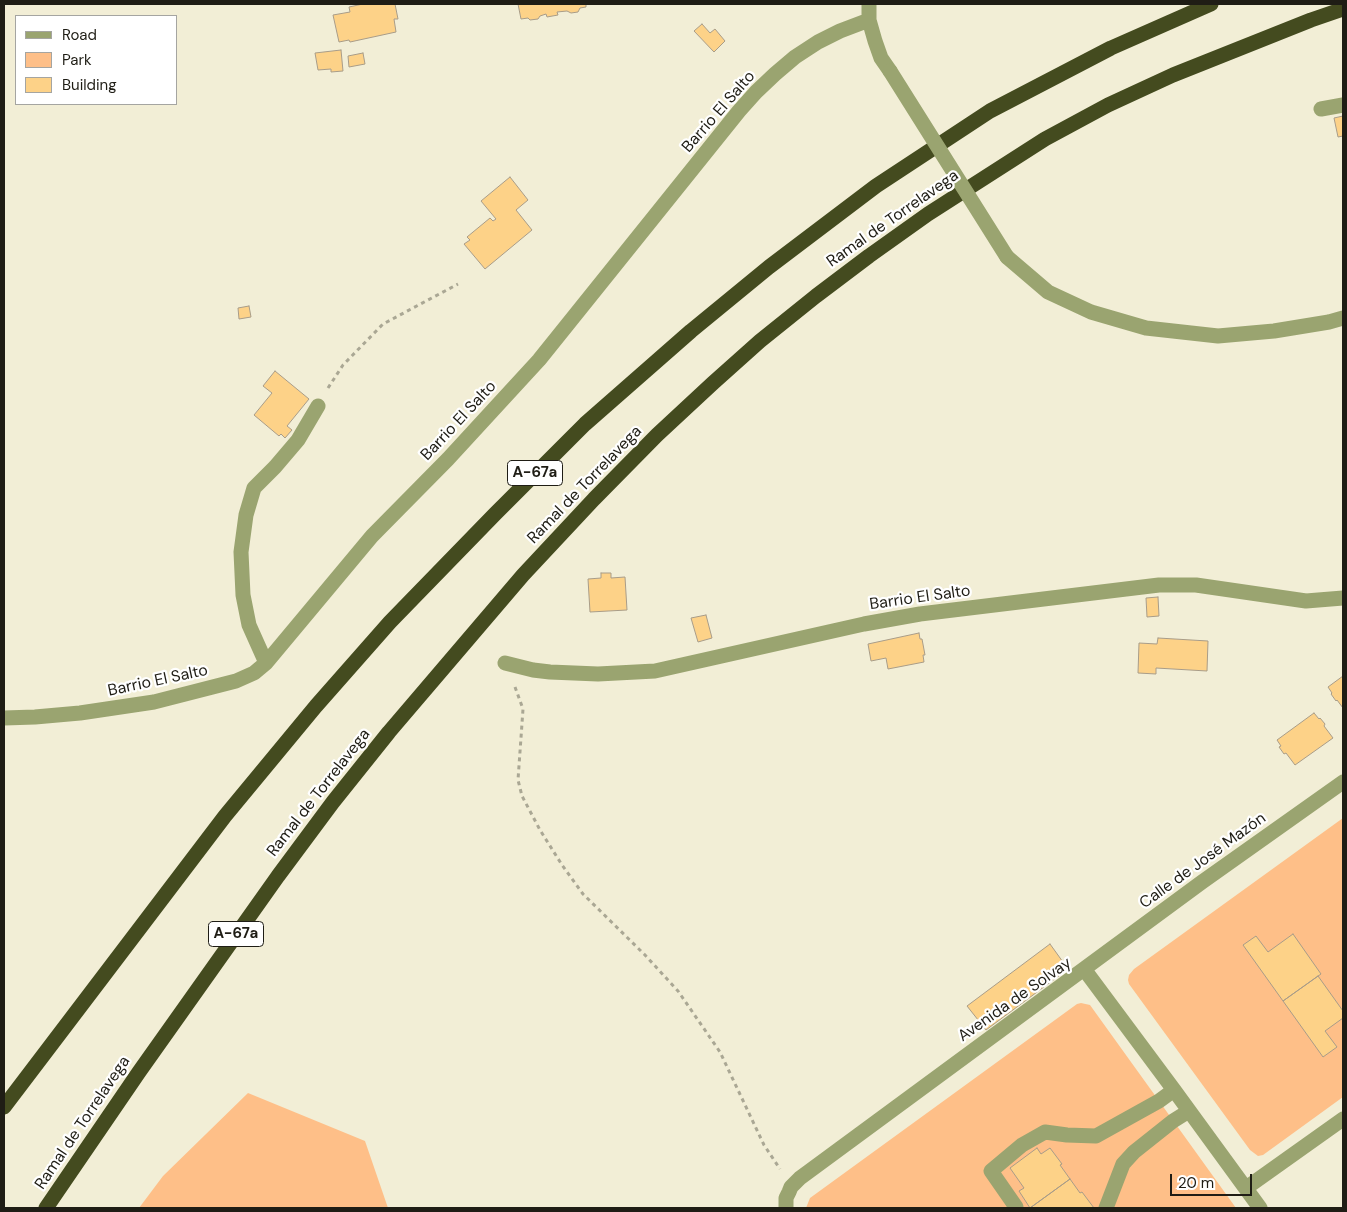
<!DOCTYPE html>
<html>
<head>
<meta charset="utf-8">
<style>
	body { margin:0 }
	#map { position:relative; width:1347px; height:1212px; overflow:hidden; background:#f2eed6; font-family:"DM Sans",sans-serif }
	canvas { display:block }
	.frame { position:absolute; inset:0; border:5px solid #1f1d15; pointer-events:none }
	.legend { position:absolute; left:15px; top:15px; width:162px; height:90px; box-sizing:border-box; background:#fff; border:1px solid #a5a5a1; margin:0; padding:6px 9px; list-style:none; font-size:15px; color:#1f1d15 }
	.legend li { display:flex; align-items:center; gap:10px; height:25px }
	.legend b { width:25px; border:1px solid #a5a5a1 }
	.scale { position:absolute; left:1170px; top:1174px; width:82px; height:22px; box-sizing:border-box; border:2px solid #1f1d15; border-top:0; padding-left:6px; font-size:15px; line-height:18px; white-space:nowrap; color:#1f1d15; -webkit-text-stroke:4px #fff; paint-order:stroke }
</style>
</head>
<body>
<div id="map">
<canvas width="1347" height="1212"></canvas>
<div class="frame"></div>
<ul class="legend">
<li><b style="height:6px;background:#9aa470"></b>Road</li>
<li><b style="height:14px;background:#febf88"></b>Park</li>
<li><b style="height:14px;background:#fdd288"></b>Building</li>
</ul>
<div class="scale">20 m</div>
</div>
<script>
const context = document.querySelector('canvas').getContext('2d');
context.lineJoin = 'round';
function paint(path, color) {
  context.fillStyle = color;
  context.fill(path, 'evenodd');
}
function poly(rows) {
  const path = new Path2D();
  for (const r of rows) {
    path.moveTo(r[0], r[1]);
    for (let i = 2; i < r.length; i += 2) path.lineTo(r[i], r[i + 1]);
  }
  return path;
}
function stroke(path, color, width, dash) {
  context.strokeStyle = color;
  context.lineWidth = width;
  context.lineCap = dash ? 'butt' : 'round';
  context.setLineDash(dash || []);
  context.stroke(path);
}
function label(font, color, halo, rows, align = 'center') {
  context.font = font + ' "DM Sans",sans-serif';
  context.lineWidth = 4.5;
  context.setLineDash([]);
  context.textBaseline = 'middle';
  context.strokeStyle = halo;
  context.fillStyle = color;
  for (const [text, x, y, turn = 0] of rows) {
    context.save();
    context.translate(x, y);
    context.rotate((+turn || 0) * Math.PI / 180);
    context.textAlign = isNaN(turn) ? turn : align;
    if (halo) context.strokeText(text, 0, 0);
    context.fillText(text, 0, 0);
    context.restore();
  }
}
paint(poly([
	[1343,818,1343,1097,1263,1155,1258,1156,1250,1150,1129,984,1128,980,1129,975,1134,969],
	[1081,1003,1090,1005,1236,1208,806,1208,810,1198,1077,1004],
	[248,1093,365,1141,388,1208,139,1208,163,1176]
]), '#febf88');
const building = poly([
	[363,4,395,4,398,19,394,19,396,32,350,42,349,40,339,42,333,15,350,12,349,7,363,4],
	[518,4,586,4,586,7,580,8,578,12,571,13,567,11,557,12,558,15,547,17,546,14,540,16,538,19,530,20,528,18,521,19,518,4],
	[702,24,710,33,715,29,725,41,714,52,694,31,702,24],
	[341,50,343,71,331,72,331,69,318,70,315,53,341,50],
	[363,53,365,64,349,67,348,56,363,53],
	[1343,116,1343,136,1338,137,1334,118,1343,116],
	[510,177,528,200,516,210,532,230,485,269,464,244,470,240,467,237,490,218,493,221,496,219,481,201,510,177],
	[249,306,251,317,239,319,238,308,249,306],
	[275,371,309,399,287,426,292,430,285,438,281,434,279,436,254,415,272,393,263,386,275,371],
	[601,573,611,573,611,578,625,577,627,610,590,612,588,579,601,578,601,573],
	[1158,597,1159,616,1147,617,1146,598,1158,597],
	[706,615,712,638,698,642,691,618,706,615],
	[919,633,920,639,922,639,925,655,923,655,924,662,888,669,886,658,871,661,868,644,919,633],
	[1158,638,1208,641,1207,671,1156,668,1156,674,1138,673,1139,643,1157,644,1158,638],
	[1343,676,1343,708,1337,700,1336,701,1331,694,1332,693,1328,687,1343,676],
	[1314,713,1319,719,1320,718,1325,724,1324,726,1333,738,1295,765,1286,753,1284,754,1279,747,1281,746,1277,740,1314,713],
	[1293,934,1321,974,1283,1001,1243,945,1256,936,1268,952,1293,934],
	[1050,944,1068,969,986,1030,967,1006,1050,944],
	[1318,976,1343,1011,1343,1018,1325,1031,1337,1047,1323,1057,1283,1001,1318,976],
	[1037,1148,1041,1154,1050,1148,1062,1164,1060,1165,1070,1179,1030,1208,1019,1191,1024,1188,1010,1168,1037,1148],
	[1070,1179,1080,1193,1082,1192,1094,1208,1030,1208,1070,1179]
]);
paint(building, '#fdd288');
stroke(building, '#a89c88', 1);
stroke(poly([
	[328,388,343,365,383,324,458,284],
	[515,687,523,709,518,780,522,796,540,830,562,865,583,894,645,955,678,991,720,1052,764,1145,780,1169]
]), '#aaa794', 3, [4, 4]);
stroke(poly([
	[869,4,869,20,875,41,881,58,890,71],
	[1321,109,1343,105],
	[1007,257,1048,292,1091,312,1146,328,1218,336,1274,331,1329,322,1343,318],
	[266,663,249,625,243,595,241,552,246,515,254,488,275,467,298,440,318,406],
	[505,663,533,670,550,672,598,674,655,671,864,624,920,614,1159,585,1196,585,1306,601,1343,598],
	[4,718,35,717,80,713,154,702,236,681,254,673,266,663,372,536,448,459,539,360,739,111,756,92,775,74,795,57,818,42,840,31,869,20],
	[1084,969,1174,1090,1260,1208],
	[1246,1188,1343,1119],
	[786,1208,786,1198,789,1192,791,1187,800,1178,1202,882,1343,782],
	[1014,1208,1016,1207,991,1171,1022,1145,1045,1132,1067,1135,1096,1136,1159,1101,1174,1090],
	[1106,1208,1123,1164,1134,1152,1173,1121,1189,1111]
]), '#9aa470', 15);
stroke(poly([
	[4,1107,225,816,316,706,390,622,495,514,585,424,691,331,769,267,876,186,990,111,1111,48,1211,4],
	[46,1208,139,1072,278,876,333,802,389,732,523,575,594,499,657,435,713,383,760,341,816,296,869,256,928,214,1045,139,1108,105,1173,75,1311,20,1343,9]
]), '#444b1f', 15);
stroke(poly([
	[890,71,1007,257]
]), '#9aa470', 15);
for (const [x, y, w] of [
	[535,473,55],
	[236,934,55]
]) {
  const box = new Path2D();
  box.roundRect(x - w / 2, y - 12.5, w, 25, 4);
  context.fillStyle = '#fff';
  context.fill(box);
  stroke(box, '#1f1d15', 1);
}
label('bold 15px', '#1f1d15', null, [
	["A-67a",535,473],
	["A-67a",236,934]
]);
label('16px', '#1f1d15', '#fff', [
	["Barrio El Salto",719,112,-49],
	["Ramal de Torrelavega",893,219,-35],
	["Barrio El Salto",459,421,-47],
	["Ramal de Torrelavega",585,485,-46],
	["Barrio El Salto",920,598,-8],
	["Barrio El Salto",158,681,-12],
	["Ramal de Torrelavega",319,793,-52],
	["Calle de José Mazón",1203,861,-36],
	["Avenida de Solvay",1015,1000,-35],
	["Ramal de Torrelavega",83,1123,-56]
]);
</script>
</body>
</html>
